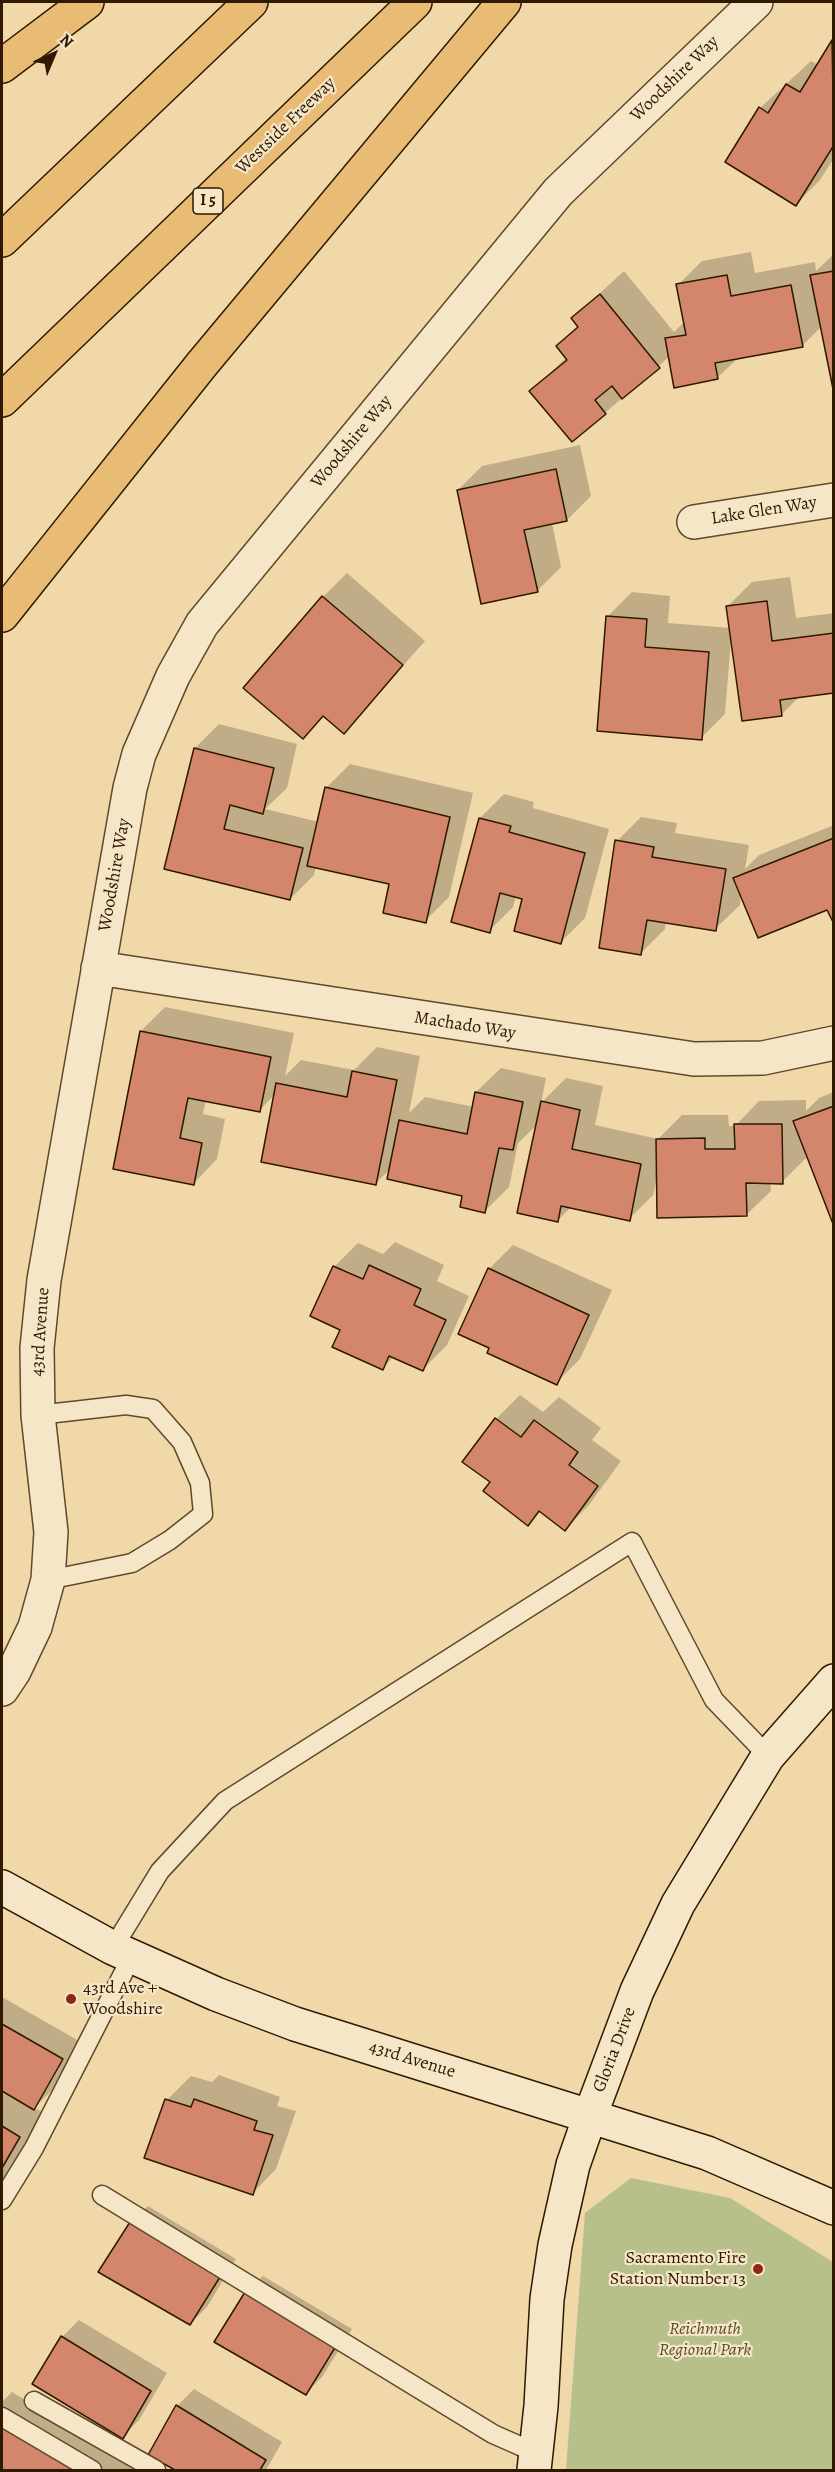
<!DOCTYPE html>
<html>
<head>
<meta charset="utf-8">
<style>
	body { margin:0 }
	#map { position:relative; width:835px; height:2472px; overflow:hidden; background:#f0d8a9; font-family:Alegreya,serif }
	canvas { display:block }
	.frame { position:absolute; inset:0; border:3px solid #2f1901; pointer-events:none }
	.north { position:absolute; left:24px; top:24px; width:60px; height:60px; -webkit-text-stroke:4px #f5e6c7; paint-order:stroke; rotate:44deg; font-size:16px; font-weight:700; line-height:24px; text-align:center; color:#2f1901 }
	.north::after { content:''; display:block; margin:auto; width:21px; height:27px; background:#2f1901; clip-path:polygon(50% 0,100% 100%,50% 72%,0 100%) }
</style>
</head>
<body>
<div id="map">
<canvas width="835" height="2472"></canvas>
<div class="frame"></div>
<div class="north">N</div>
</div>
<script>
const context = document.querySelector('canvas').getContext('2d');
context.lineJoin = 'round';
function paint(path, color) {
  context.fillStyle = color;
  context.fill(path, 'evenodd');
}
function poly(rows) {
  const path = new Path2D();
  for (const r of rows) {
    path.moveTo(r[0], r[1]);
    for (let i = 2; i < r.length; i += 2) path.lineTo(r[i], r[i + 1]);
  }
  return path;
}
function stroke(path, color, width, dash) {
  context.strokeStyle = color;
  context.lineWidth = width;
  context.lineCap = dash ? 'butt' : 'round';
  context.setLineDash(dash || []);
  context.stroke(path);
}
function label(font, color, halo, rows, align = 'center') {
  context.font = font + ' Alegreya,serif';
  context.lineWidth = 4.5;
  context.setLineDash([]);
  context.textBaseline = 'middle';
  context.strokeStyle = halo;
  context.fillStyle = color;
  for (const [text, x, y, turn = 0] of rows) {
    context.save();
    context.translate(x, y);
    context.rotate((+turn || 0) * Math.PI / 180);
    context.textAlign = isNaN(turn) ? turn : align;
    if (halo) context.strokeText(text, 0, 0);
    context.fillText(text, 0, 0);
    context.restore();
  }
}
paint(poly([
	[631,2178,730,2198,833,2262,833,2470,566,2470,585,2213]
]), '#b7bf8a');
paint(poly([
	[834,41,834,158,820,180,796,204,760,108,811,61,818,65],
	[751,252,755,273,815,262,816,271,834,254,834,386,822,326,802,346,738,358,717,378,670,356,605,413,531,391,567,357,558,346,579,325,573,318,624,271,674,332,685,321,678,285,702,261],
	[580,445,591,496,567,520,552,523,561,567,537,591,458,490,482,466],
	[347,573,425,641,344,732,325,715,303,737,323,597],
	[790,577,796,618,834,613,834,692,800,696,781,715,731,640,725,714,701,738,608,616,632,592,670,596,668,623,731,628,728,606,752,582],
	[219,724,297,744,287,788,265,809,319,822,326,788,350,764,473,793,449,897,425,921,391,883,316,866,314,875,290,899,166,868,195,748],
	[504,794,534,802,533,808,609,829,585,918,561,942,524,898,516,896,513,907,489,931,480,818],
	[641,817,677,823,675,833,749,845,745,869,759,855,834,825,834,920,828,908,741,894,740,905,715,929,666,921,665,929,641,953,617,841],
	[165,1007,294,1033,285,1076,301,1060,354,1070,377,1047,420,1056,409,1113,425,1097,474,1107,476,1092,501,1068,546,1078,541,1103,566,1078,603,1086,595,1125,658,1139,682,1115,728,1115,729,1126,735,1126,759,1101,806,1100,806,1111,819,1098,834,1092,834,1222,808,1156,782,1182,770,1182,771,1191,746,1215,657,1177,653,1195,629,1219,571,1207,558,1220,538,1124,518,1143,509,1187,485,1211,464,1194,391,1168,376,1183,275,1094,259,1111,206,1100,203,1114,225,1119,217,1159,193,1184,141,1031],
	[395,1242,444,1265,437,1281,469,1296,447,1345,423,1369,394,1356,383,1368,342,1329,334,1267,358,1243,383,1254],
	[343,1269,370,1281,369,1284,343,1272],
	[513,1245,612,1290,580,1359,556,1383,491,1348,489,1269],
	[520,1395,543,1412,559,1397,601,1428,592,1440,621,1461,589,1505,565,1529,541,1511,528,1524,492,1482,496,1419],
	[2,1997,79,2041,51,2091,34,2108,43,2112,2,2184],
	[219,2075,280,2097,277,2106,296,2111,276,2169,252,2194,167,2100,191,2076,212,2082],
	[148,2206,236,2259,207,2307,190,2324,131,2223],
	[263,2276,352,2329,322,2377,305,2394,246,2293],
	[79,2320,167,2373,139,2420,122,2437,62,2337],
	[194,2389,282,2442,266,2470,178,2470,150,2454,177,2406],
	[12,2392,141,2468,139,2470,2,2470,2,2402]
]), '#0003');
const building = poly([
	[832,40,834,145,796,206,725,162,759,107,768,113,786,84,800,92,832,40],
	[834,271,834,394,810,275,834,271],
	[727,275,731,296,791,285,803,347,715,363,718,379,674,388,665,338,686,335,676,284,727,275],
	[600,294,660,368,622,399,612,386,595,400,606,414,572,442,529,391,567,360,556,346,578,327,571,318,600,294],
	[556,469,567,521,524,530,538,592,481,604,457,490,556,469],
	[322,596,403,665,344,734,323,716,303,739,243,688,322,596],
	[767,601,772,641,834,633,834,693,780,700,782,716,742,721,726,606,767,601],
	[606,616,647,619,645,647,709,652,702,740,597,731,606,616],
	[194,748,274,768,263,814,230,805,224,829,303,848,290,900,164,869,194,748],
	[325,787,450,817,426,923,383,913,389,884,307,866,325,787],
	[479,818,511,826,509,832,585,853,561,944,514,931,522,899,500,893,490,933,451,922,479,818],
	[834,838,834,924,827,910,758,938,733,878,834,838],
	[615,840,654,847,652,857,726,869,716,931,647,920,641,955,599,948,615,840],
	[140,1031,271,1057,260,1112,188,1098,180,1138,202,1143,194,1185,113,1169,140,1031],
	[352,1071,397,1080,376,1185,261,1162,276,1083,347,1097,352,1071],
	[475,1092,523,1102,513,1150,499,1148,485,1213,460,1207,462,1196,387,1179,399,1120,467,1134,475,1092],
	[541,1101,580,1110,572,1149,641,1164,630,1221,561,1206,558,1222,517,1213,541,1101],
	[834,1106,834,1224,833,1224,793,1121,834,1106],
	[734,1124,782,1124,783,1184,746,1183,747,1216,657,1218,656,1139,705,1138,705,1149,735,1149,734,1124],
	[369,1265,421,1289,414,1305,446,1320,423,1371,389,1356,383,1370,332,1347,340,1330,310,1316,333,1266,363,1279,369,1265],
	[488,1268,589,1315,557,1385,487,1353,489,1348,458,1334,488,1268],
	[495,1418,521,1437,534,1420,578,1452,569,1465,598,1486,565,1531,539,1511,528,1526,483,1491,490,1482,462,1462,495,1418],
	[2,2024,63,2059,34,2110,2,2091,2,2024],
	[165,2099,191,2107,194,2099,257,2121,254,2130,273,2135,253,2195,144,2158,165,2099],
	[2,2126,20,2137,2,2168,2,2126],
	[130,2222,220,2277,190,2325,98,2272,130,2222],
	[245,2292,336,2346,306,2395,214,2342,245,2292],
	[61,2336,151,2391,123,2439,32,2384,61,2336],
	[176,2405,266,2460,260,2470,175,2470,148,2455,176,2405],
	[2,2424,81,2470,2,2470,2,2424]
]);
paint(building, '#d3866b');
stroke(building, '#2f1901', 1.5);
const lane = poly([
	[38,1415,126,1405,153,1409,182,1442,200,1483,203,1514,170,1540,132,1563,48,1580],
	[113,1948,160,1871,225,1801,632,1542,714,1700,768,1756],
	[102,2195,493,2434,536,2453],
	[2,2200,34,2148,132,1956],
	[34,2401,156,2470],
	[2,2417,92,2470]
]);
const street = poly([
	[694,522,834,500],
	[98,968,694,1059,763,1058,834,1043],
	[2,1689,14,1671,35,1627,48,1580,51,1532,38,1415,37,1348,44,1280,130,788,139,754,173,676,202,624,558,192,756,2]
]);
const secondary = poly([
	[2,1887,113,1948,216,1994,295,2024,707,2153,834,2208],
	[534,2470,541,2406,547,2299,555,2245,573,2165,590,2116,637,1991,678,1904,768,1756,834,1681]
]);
const highway = poly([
	[2,66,87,2],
	[2,240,251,2],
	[2,400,415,2],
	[2,615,202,364,504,2]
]);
stroke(lane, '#5f492b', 21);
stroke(street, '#5f492b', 36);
stroke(secondary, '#2f1901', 36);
stroke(highway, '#2f1901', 36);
stroke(lane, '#f5e6c7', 18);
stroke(street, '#f5e6c7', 33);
stroke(secondary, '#f5e6c7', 33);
stroke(highway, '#e8bc74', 33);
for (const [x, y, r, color] of [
	[71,1999,6,"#8f2418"],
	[758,2269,6,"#8f2418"]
]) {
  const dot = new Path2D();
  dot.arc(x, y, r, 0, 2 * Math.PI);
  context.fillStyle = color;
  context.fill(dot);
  stroke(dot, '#f5e6c7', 2);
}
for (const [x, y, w] of [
	[208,201,30]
]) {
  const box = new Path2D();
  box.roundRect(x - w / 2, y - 13, w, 26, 4.5);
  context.fillStyle = '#f5e6c7';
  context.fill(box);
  stroke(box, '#2f1901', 1.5);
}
label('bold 16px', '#2f1901', null, [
	["I 5",208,201]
]);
label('18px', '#2f1901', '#f5e6c7', [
	["Woodshire Way",675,79,-44],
	["Westside Freeway",286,126,-44],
	["Woodshire Way",352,442,-50],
	["Lake Glen Way",764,511,-9],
	["Woodshire Way",115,875,-80],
	["Machado Way",465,1026,9],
	["43rd Avenue",41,1332,-86],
	["Gloria Drive",615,2050,-69],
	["43rd Avenue",412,2060,17]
]);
label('18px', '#2f1901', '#f5e6c7', [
	["43rd Ave +",83,1989],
	["Woodshire",83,2010],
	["Sacramento Fire",746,2259,"right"],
	["Station Number 13",746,2280,"right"]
], 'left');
label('italic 18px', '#584b2a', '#f5e6c7', [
	["Reichmuth",705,2330],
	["Regional Park",705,2351]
]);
</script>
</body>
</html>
